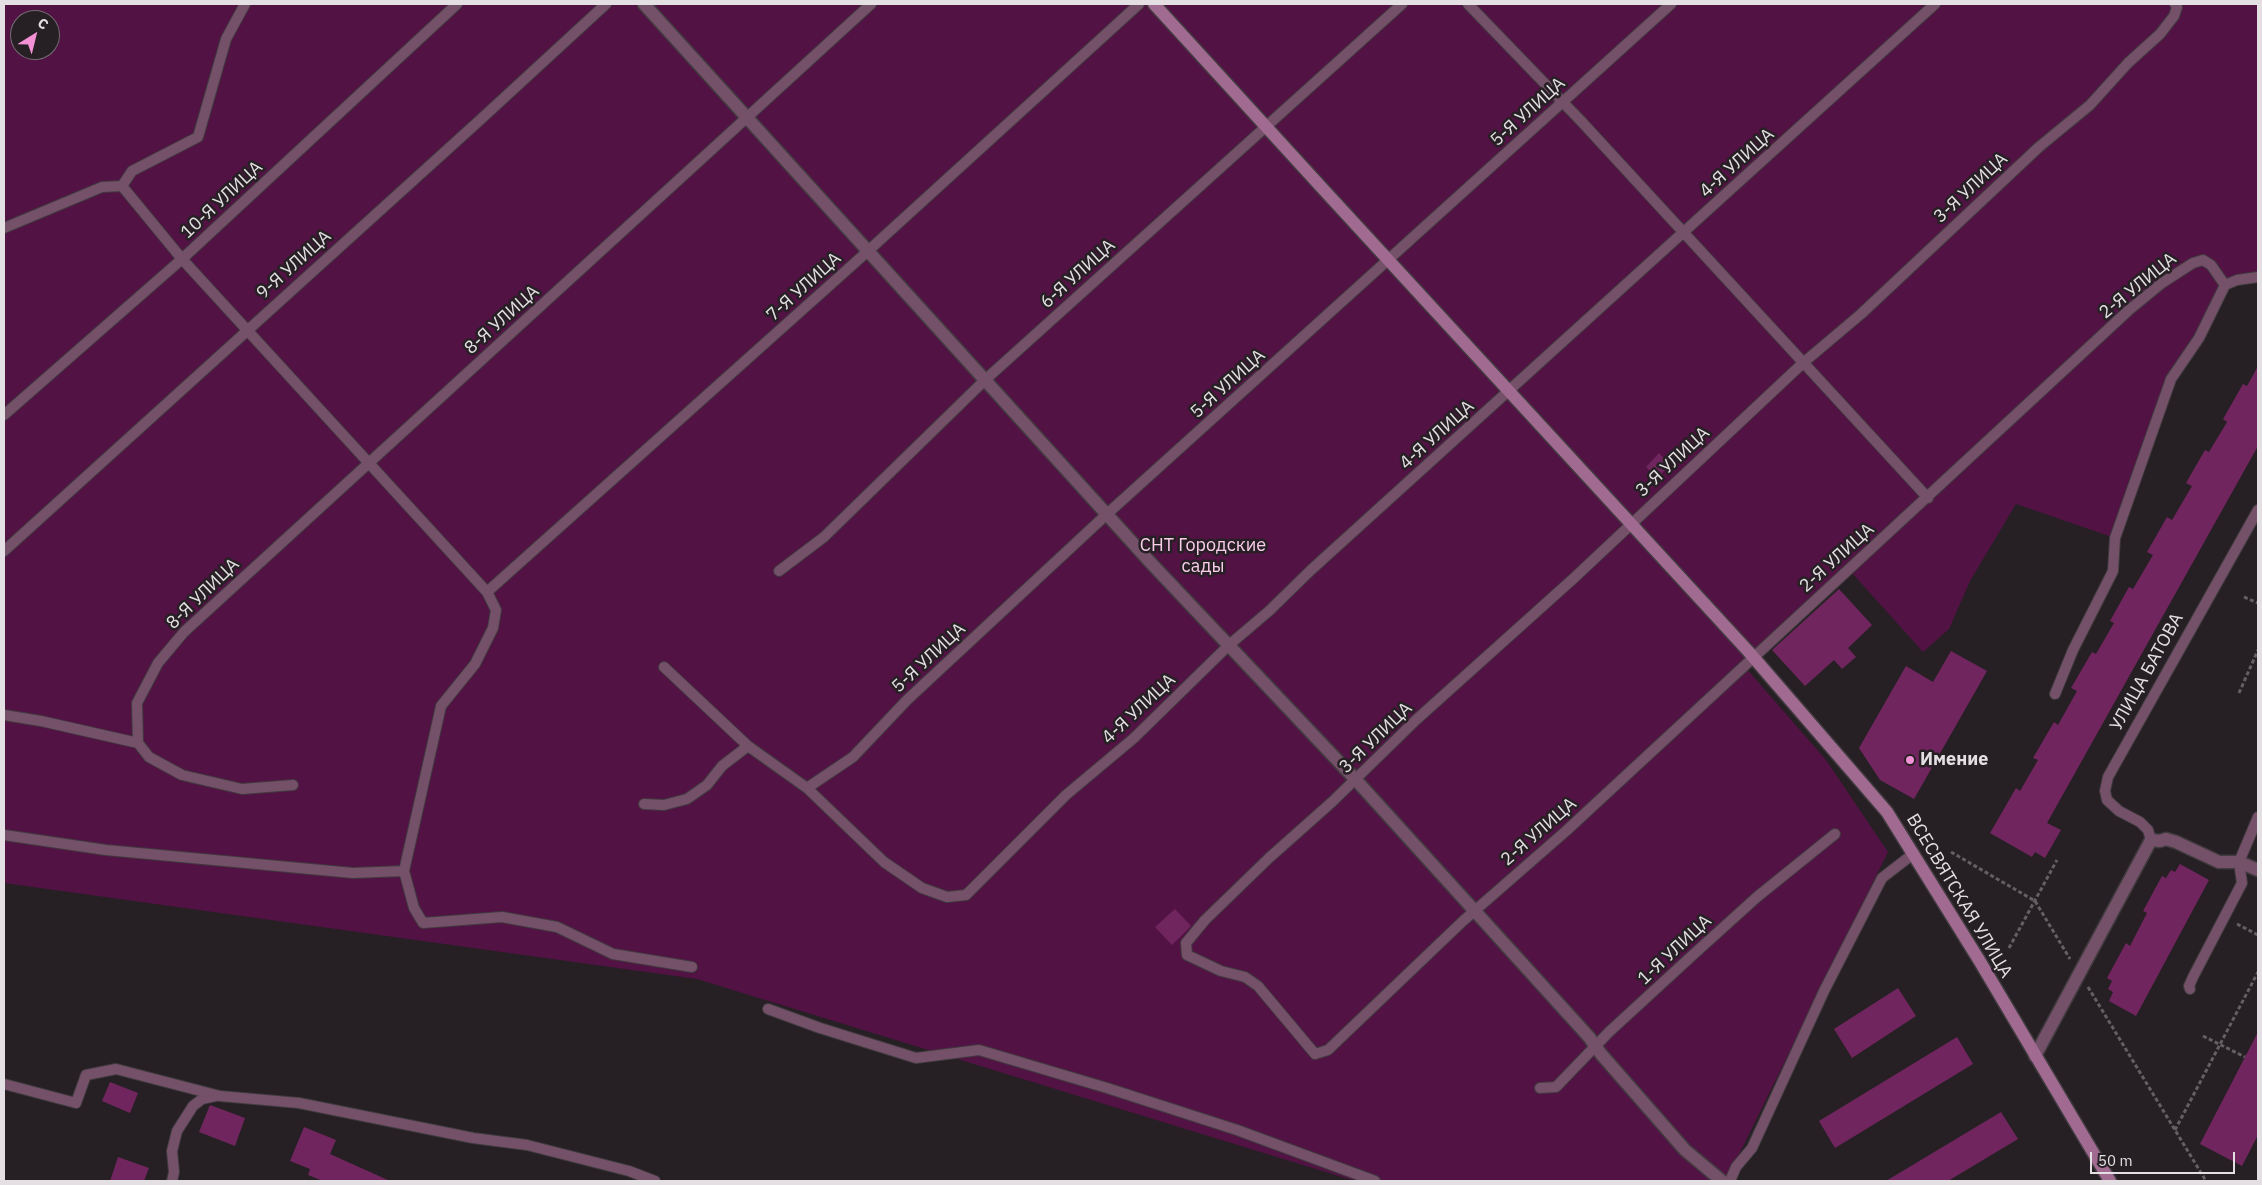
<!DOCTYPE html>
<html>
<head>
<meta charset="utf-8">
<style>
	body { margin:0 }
	#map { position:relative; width:2262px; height:1185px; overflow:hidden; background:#262024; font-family:"IBM Plex Sans",sans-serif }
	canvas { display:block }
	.frame { position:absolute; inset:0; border:5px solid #e3dfe2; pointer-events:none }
	.north { position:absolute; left:10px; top:10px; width:50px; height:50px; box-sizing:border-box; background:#262024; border:1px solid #726c70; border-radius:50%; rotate:36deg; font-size:14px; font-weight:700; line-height:20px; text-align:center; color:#e3dfe2 }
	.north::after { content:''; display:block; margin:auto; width:18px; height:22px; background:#f291d6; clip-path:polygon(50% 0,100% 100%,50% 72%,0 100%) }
	.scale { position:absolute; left:2090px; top:1152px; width:145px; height:22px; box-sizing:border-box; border:2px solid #e3dfe2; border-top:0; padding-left:6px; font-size:15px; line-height:18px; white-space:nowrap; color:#e3dfe2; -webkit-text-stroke:4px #262024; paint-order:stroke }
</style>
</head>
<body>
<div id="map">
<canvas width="2262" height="1185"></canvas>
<div class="frame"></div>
<div class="north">С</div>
<div class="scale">50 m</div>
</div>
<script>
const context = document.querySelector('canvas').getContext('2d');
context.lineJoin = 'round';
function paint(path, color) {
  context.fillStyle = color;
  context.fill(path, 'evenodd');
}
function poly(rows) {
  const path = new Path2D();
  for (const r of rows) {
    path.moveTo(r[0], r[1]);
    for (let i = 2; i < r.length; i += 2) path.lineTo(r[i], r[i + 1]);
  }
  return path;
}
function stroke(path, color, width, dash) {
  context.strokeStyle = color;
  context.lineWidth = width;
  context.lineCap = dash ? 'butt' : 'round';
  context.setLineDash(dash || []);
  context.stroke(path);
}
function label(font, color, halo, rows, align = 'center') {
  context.font = font + ' "IBM Plex Sans",sans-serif';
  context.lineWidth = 5;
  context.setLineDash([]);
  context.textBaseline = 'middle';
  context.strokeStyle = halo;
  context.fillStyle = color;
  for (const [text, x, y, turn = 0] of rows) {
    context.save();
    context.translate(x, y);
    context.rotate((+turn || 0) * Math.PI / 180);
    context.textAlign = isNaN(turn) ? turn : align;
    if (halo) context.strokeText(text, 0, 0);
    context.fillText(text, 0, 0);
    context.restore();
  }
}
paint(poly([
	[4,4,2258,4,2258,277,2225,285,2171,379,2115,538,2016,504,1970,581,1949,629,1923,652,1852,573,1745,667,1826,760,1888,852,1726,1181,1355,1181,697,979,4,883],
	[20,20,50,20,50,50,20,50]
]), '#521244');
paint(poly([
	[2258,366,2258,446,2047,823,2061,830,2045,858,2035,852,2032,857,1990,833,2016,788,2020,791,2038,760,2033,758,2054,722,2058,725,2077,691,2071,688,2092,652,2096,654,2114,623,2110,621,2129,587,2133,589,2153,555,2147,552,2167,517,2172,520,2192,486,2186,483,2205,450,2209,452,2227,422,2223,419,2243,384,2247,386],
	[1659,453,1670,465,1657,478,1646,467],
	[1839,589,1872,625,1848,648,1856,657,1842,669,1834,660,1805,686,1772,650],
	[1951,651,1987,671,1914,799,1880,780,1859,748,1906,666,1933,682],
	[2180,864,2209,880,2136,1016,2109,1001,2113,992,2108,989,2112,981,2107,978,2126,943,2130,946,2147,913,2143,911,2162,876,2166,878,2171,870,2175,872],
	[1175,909,1191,926,1172,945,1155,927],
	[1898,988,1916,1016,1852,1058,1834,1029],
	[2258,1032,2258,1135,2242,1166,2200,1144],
	[1957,1037,1973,1064,1835,1148,1819,1121],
	[110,1082,138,1093,130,1113,102,1101],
	[210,1105,245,1118,235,1146,199,1132],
	[2001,1112,2018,1139,1948,1181,1886,1181],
	[304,1127,336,1140,330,1154,390,1181,323,1181,308,1175,310,1169,290,1161],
	[118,1157,149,1168,144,1181,110,1181]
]), '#71255f');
const lane = poly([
	[1468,4,1581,121,1928,498],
	[2175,4,2177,7,2174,16,2160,34,2128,63,2090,105,2039,147,1861,314,1803,363,1574,578,1416,720,1332,802,1269,858,1205,920,1186,943,1187,955,1221,971,1245,977,1258,986,1315,1054,1328,1050,1463,921,1566,831,2129,310,2162,283,2193,263,2203,260,2211,265,2225,285],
	[122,186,132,171,198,137,226,39,245,4],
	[4,228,102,187,122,186,182,259,487,592,496,610,493,628,475,664,441,706,404,871],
	[4,415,182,259,457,4],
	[4,551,480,120,606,4],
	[779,571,824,537,985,380,1402,4],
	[487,592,868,251,1139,4],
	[664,667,748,746],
	[2055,694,2073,650,2113,571,2115,538,2171,379,2199,338,2225,285,2237,280,2258,277],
	[4,715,41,721,138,743],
	[293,785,242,789,182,775,149,757,138,743,137,703,158,663,184,632,871,4],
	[807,788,853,757,907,700,1107,514,1671,4],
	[644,804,664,805,687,799,707,785,722,766,748,746,807,788,884,862,922,888,947,897,966,895,1066,795,1134,738,1229,645,1269,611,1311,570,1935,4],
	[4,835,106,850,353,873,404,871,414,908,423,923,502,917,557,927,613,954,692,967],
	[2151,840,2148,830,2140,822,2119,811,2107,800,2105,791,2108,777,2258,510],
	[2190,989,2189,986,2193,977,2242,883,2239,862,2258,817],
	[768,1009,820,1028,916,1058,979,1050,1107,1088,1237,1130,1375,1181],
	[4,1084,76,1103,86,1075,116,1069,220,1096,299,1103,473,1138,527,1145,629,1171,655,1181],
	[1540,1088,1556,1087,1609,1032,1695,953,1757,897,1835,834],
	[172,1181,174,1172,172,1151,177,1131,193,1106,202,1099,216,1096],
	[1730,1181,1736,1167,1752,1148,1824,991,1882,878,1913,854]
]);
const street = poly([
	[644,4,1150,562,1356,780,1589,1037,1601,1054,1685,1150,1722,1181],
	[2035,1056,2151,840,2160,841,2166,839,2176,842,2219,862,2239,862,2258,870]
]);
const secondary = poly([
	[1154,4,1323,189,1748,651,1887,812,1979,960,2110,1181]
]);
stroke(lane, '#403b3f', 12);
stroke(street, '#403b3f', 15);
stroke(secondary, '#403b3f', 15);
stroke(poly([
	[2244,597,2258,603],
	[2239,693,2258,650],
	[1951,852,2035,901,2070,959],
	[2237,924,2258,935],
	[2009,948,2057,860],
	[2088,987,2206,1181],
	[2203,1036,2245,1057],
	[2175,1130,2258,972]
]), '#645f63', 3, [4, 2.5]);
stroke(lane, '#745169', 10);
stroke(street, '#745169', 12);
stroke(secondary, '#a16a91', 12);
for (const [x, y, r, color] of [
	[1910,760,5,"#f291d6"]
]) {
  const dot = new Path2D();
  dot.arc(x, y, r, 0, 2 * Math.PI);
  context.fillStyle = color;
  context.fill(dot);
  stroke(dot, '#262024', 2);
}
label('18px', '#e3dfe2', '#262024', [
	["5-Я УЛИЦА",1528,112,-42],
	["4-Я УЛИЦА",1737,163,-42],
	["3-Я УЛИЦА",1971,188,-43],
	["10-Я УЛИЦА",222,200,-43],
	["9-Я УЛИЦА",294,265,-42],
	["6-Я УЛИЦА",1078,274,-42],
	["2-Я УЛИЦА",2138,286,-39],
	["7-Я УЛИЦА",804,287,-42],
	["8-Я УЛИЦА",502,320,-42],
	["5-Я УЛИЦА",1228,384,-42],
	["4-Я УЛИЦА",1437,435,-42],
	["3-Я УЛИЦА",1673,462,-43],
	["2-Я УЛИЦА",1837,558,-42],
	["8-Я УЛИЦА",203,594,-44],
	["5-Я УЛИЦА",929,658,-43],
	["УЛИЦА БАТОВА",2147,672,-61],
	["4-Я УЛИЦА",1139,709,-43],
	["3-Я УЛИЦА",1376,738,-44],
	["2-Я УЛИЦА",1539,832,-41],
	["ВСЕСВЯТСКАЯ УЛИЦА",1959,896,59],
	["1-Я УЛИЦА",1675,950,-43]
]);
label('18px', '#facdeb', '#262024', [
	["СНТ Городские",1203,546],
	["сады",1203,567]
]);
label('bold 18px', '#e3dfe2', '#262024', [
	["Имение",1920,760]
], 'left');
</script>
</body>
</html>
